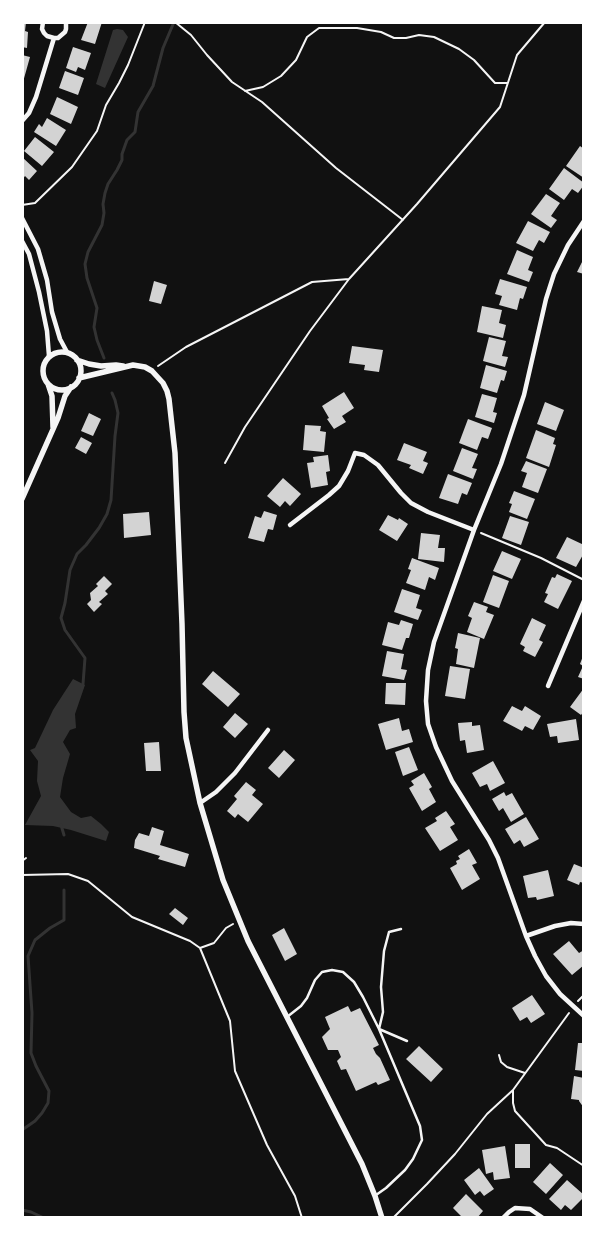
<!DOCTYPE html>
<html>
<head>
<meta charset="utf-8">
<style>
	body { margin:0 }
	#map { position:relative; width:606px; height:1240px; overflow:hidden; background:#111; font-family:"Exo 2",sans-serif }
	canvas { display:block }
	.frame { position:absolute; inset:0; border:24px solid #fff; pointer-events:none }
</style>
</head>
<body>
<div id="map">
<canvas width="606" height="1240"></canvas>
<div class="frame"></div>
</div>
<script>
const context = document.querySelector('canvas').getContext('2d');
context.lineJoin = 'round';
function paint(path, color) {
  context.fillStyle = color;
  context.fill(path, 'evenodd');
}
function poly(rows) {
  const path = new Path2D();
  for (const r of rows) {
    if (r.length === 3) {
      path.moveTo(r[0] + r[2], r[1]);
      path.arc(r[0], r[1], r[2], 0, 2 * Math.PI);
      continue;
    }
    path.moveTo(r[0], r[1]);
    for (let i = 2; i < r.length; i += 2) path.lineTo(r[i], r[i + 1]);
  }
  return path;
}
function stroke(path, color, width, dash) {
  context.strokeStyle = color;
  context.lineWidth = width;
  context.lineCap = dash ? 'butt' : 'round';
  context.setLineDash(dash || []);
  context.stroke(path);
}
paint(poly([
	[117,29,123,30,128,37,105,88,96,84,113,30],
	[73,679,85,685,75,714,76,728,70,730,63,742,70,754,63,778,60,797,71,812,81,818,91,816,101,824,109,832,106,841,71,830,53,826,25,825,41,796,37,781,38,761,30,750,35,748,53,710]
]), '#333');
stroke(poly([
	[104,358,97,340,94,327,97,308,87,278,85,264,88,252,102,225,104,213,103,204,105,193,108,184,117,170,122,160,122,154,127,140,135,132,138,112,153,86,163,48,174,22],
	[82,688,83,684,85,658,65,630,61,618,65,603,70,570,77,554,86,545,99,528,107,514,111,500,115,436,118,413,115,400,112,393],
	[61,825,64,835],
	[22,1130,35,1121,42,1113,48,1103,49,1091,36,1066,31,1053,32,1013,28,956,35,940,50,928,64,920,64,890],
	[22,1210,31,1212,44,1218]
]), '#333', 3);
paint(poly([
	[22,22,26,22,25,31,28,32,27,48,22,47],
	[88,22,102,22,95,44,81,40],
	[73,47,91,53,85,70,78,67,76,72,66,68],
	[22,55,30,57,23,82,22,82],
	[65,71,84,78,78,95,59,88],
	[57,97,78,107,71,124,50,114],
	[47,118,66,130,56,146,34,132,39,124,42,127],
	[35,137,54,152,42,166,24,151],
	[580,146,584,149,584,178,566,166],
	[22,157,37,171,29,180,25,176,22,180],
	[564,168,584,183,584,185,578,193,572,189,564,200,549,189],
	[546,194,560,203,551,216,557,220,551,228,531,214],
	[528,221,550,232,544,243,539,240,533,251,516,243],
	[517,250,533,257,528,270,533,272,529,282,507,274],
	[584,258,584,274,577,272],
	[500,279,527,287,523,299,520,298,517,310,499,305,502,296,495,294],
	[154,281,167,285,161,304,149,301],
	[482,306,502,310,499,323,506,325,503,338,477,332],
	[489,337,506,341,502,356,508,357,505,367,483,361],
	[352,346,383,350,379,372,364,370,365,365,349,363],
	[486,365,507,371,504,381,501,380,497,393,480,388],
	[344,392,354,408,342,416,346,422,334,429,327,419,329,418,322,406],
	[482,394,497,398,493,412,497,413,494,423,475,417],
	[545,402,564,410,556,431,537,424],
	[89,413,101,419,93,436,81,431],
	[468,419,492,428,488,439,482,437,477,450,459,443],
	[305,425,321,426,320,431,326,432,324,452,303,450],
	[536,430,555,438,553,444,556,445,549,467,526,458],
	[81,437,92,443,86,454,75,448],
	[404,443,427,452,423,461,428,463,423,474,409,468,411,465,397,460],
	[462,448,478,454,472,468,477,469,473,479,453,471],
	[328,455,330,471,326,472,328,485,311,488,307,463,314,462,313,457],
	[526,461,547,469,538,493,522,487,527,473,521,471],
	[448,474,472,483,467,495,462,493,458,504,439,498],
	[283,478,301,494,290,506,285,501,280,507,267,496],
	[514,491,535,499,527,519,509,512,512,504,509,503],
	[264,511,277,515,273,530,268,529,264,542,248,538,255,516,261,518],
	[149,512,151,535,124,538,123,514],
	[388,515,398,520,399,518,408,524,397,541,379,530],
	[510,516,529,522,521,545,502,538],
	[421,533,440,535,438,548,445,548,444,562,418,559],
	[567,537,584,545,584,553,576,567,556,558],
	[502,551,521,559,512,579,493,571],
	[412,558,439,568,435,580,429,577,425,590,406,583,411,570,408,569],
	[557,574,572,581,558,609,544,602,548,594,545,593,552,577,555,578],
	[493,575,509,581,499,608,483,602],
	[104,576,112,584,105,591,108,594,99,602,102,604,94,612,87,604,91,600,90,593,98,586,96,584],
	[402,589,420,595,416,608,422,610,418,620,394,612],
	[474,602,488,607,486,612,494,615,484,639,467,632,472,618,468,616],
	[532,618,546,625,539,640,543,642,535,657,523,651,525,647,520,644],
	[401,620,413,624,409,638,406,638,402,650,382,645,388,622,399,625],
	[458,633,480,638,474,668,456,664,458,649,455,648],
	[387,651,404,654,401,669,407,670,404,680,382,676],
	[583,656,584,656,584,679,578,677,583,666,580,664],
	[450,666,470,669,465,699,445,696],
	[213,671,240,694,228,707,202,684],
	[386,683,406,683,405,705,385,704],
	[584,688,584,711,581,715,570,707],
	[512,706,522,711,525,706,541,716,533,730,525,726,522,731,503,721],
	[235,713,248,724,235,738,223,727],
	[399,718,402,731,409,729,413,742,386,750,378,724],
	[576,719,579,740,558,743,557,736,550,737,547,724],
	[472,722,472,726,480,725,484,750,467,753,465,740,460,741,458,723],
	[159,742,161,771,146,771,144,743],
	[409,747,418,770,403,776,395,752],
	[284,750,295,760,279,778,268,768],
	[493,761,505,783,490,791,487,784,480,787,472,773],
	[424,773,432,787,429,789,436,802,422,811,409,788,414,785,411,781],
	[246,782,256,790,252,795,263,804,248,822,238,814,235,818,227,811,237,799,234,796],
	[504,792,506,796,512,793,524,814,511,822,503,808,499,811,492,799],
	[446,811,455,824,450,827,458,840,440,851,425,828,437,821,435,818],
	[526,817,539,839,524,847,520,840,514,844,505,829],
	[152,827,164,831,160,845,189,854,185,867,158,859,160,856,134,848,135,840,139,833,149,836],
	[469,849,477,863,472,865,480,879,462,890,450,868,457,864,456,861,460,859,458,856],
	[574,864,584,868,584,883,580,882,579,885,567,880],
	[548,870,554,896,537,900,536,897,528,898,523,876],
	[175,908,188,918,183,925,169,914],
	[284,928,297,954,285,961,272,935],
	[569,941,579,953,584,950,584,965,572,975,553,954],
	[532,995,545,1014,531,1023,527,1017,520,1021,512,1008],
	[348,1006,351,1012,360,1008,379,1045,373,1048,376,1054,380,1058,390,1080,378,1085,376,1082,356,1091,346,1069,341,1070,337,1061,341,1057,338,1050,328,1050,322,1037,330,1029,325,1017],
	[578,1043,584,1043,584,1071,575,1070],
	[419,1046,443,1069,431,1082,406,1059],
	[574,1076,584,1078,584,1108,579,1101,579,1100,571,1099],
	[515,1144,530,1144,530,1168,515,1168],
	[505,1146,510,1178,494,1180,493,1172,486,1174,482,1150],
	[550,1163,563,1175,546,1194,533,1182],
	[479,1168,494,1189,484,1196,480,1191,475,1195,464,1180],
	[567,1180,584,1195,584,1197,571,1210,565,1205,561,1210,549,1199],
	[466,1194,483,1211,477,1218,463,1218,453,1208]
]), '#d3d3d3');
stroke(poly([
	[175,22,191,35,207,55,232,82,262,102,336,168,403,220],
	[245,91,263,87,281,76,296,60,307,37,319,28,357,28,381,32,394,38,406,38,419,35,434,37,459,49,474,60,495,83,507,83],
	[22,205,35,203,72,167,97,131,106,105,119,83,128,65,145,22],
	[158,366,186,347,312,282,349,279],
	[225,463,245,427,310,331,349,279,417,204,500,107,517,55,545,22],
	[481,533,541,558,584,580],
	[22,861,26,858],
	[22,875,68,874,88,881,132,917,190,941,200,948,230,1021,235,1071,267,1145,295,1196,302,1218],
	[200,948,214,943,226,928,233,924],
	[578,1001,584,995],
	[499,1055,501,1062,507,1067,525,1073],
	[513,1090,513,1103,515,1111,546,1145,557,1148,584,1166],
	[393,1218,427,1184,455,1154,487,1114,513,1090,569,1013]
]), '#f5f5f5', 2);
stroke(poly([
	[287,1017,301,1006,307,998,315,980,322,972,332,970,343,972,354,982,363,997,379,1029,407,1041],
	[376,1195,386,1188,405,1170,413,1159,422,1140,420,1126,379,1029,383,1012,381,987,384,951,389,932,401,929]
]), '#f5f5f5', 2.5);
stroke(poly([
	[43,22,42,29,44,33,47,36,54,38,58,38,65,32,66,29,66,22],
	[22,121,29,113,36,97,54,38],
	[22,218,38,249,47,280,52,312,60,339,67,352],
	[584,221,568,245,554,274,546,299,524,395,501,464,474,530,434,642,428,670,426,701,428,724,436,747,452,781,489,840,498,858,526,936,535,956,546,976,560,994,584,1016],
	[22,241,29,254,39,292,47,331,49,356],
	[290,525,329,495,339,486,348,471,355,453,364,455,378,465,401,493,411,503,428,512,474,530],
	[548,686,584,601],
	[200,803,216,792,235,773,268,730],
	[526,936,555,926,571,923,584,924],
	[503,1218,509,1212,515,1208,530,1209,543,1218]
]), '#f5f5f5', 4.5);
stroke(poly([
	[62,371,19],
	[77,360,89,364,101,366,116,365,123,366],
	[79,378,133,365,145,367,152,371,163,383,167,391,169,399,175,453,182,624,184,712,186,738,200,803,223,880,248,941,362,1164,375,1196,382,1218],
	[48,384,52,396,53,427],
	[22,499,58,418,65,396,71,387]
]), '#f5f5f5', 5.5);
</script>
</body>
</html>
